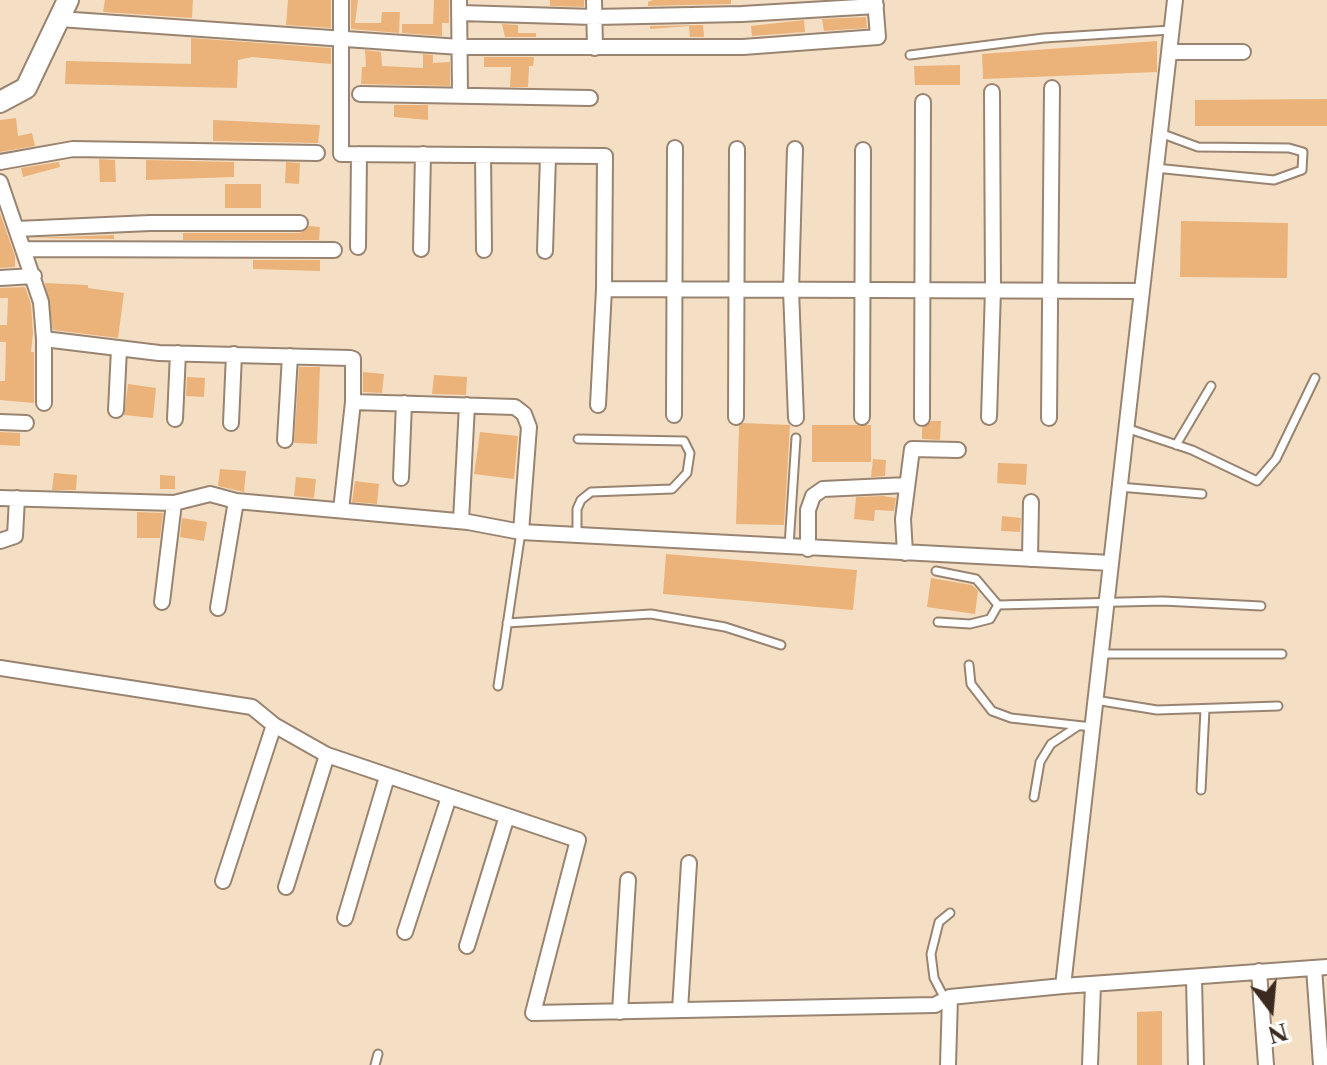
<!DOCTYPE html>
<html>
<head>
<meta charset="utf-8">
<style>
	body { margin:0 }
	#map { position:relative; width:1327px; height:1065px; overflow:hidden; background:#f4dfc4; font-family:"Libre Caslon Text",serif }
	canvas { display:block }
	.north { position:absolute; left:1231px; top:969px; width:80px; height:80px; -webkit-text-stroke:6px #fff; paint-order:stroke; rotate:164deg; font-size:22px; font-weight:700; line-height:32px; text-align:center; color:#3b2a1e }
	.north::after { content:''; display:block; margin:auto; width:28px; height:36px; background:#3b2a1e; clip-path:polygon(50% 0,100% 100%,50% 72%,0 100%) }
</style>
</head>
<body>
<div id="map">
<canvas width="1327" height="1065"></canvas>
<div class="north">N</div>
</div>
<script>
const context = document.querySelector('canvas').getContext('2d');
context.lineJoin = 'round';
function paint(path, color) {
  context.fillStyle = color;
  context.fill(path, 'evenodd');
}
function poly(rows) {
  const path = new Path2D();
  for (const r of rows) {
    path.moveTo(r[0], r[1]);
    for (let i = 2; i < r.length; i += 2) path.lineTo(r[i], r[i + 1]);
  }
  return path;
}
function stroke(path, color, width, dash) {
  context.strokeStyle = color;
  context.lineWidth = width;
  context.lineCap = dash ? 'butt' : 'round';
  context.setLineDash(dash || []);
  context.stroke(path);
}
paint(poly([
	[105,0,193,0,192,18,103,12],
	[288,0,331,0,331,28,286,25],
	[351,0,358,0,355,23,381,23,382,12,400,12,399,33,351,29],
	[434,0,449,0,449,23,442,23,442,36,402,33,402,24,433,24],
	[550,0,584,0,584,7,550,6],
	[653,0,731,0,731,4,648,6,648,2],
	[866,17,867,28,824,31,822,19],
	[804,20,805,32,752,36,751,26],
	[502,24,518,25,518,33,536,33,536,37,505,37],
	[703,25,704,37,690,37,689,26,650,29,650,26],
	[191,38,331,48,331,64,252,57,238,60,237,88,65,84,66,61,191,64],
	[1157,41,1157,72,983,79,982,54],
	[365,50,381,52,382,66,423,68,423,54,433,55,433,63,450,62,450,86,361,84,362,67,366,67],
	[484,57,534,57,533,66,529,66,528,87,510,87,511,67,484,67],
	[960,65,960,85,915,85,914,66],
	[1327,99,1327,126,1195,126,1195,100],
	[394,105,428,105,428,120,394,117],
	[16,118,18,136,32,133,35,146,0,152,0,120],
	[213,120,320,125,318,143,213,141],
	[99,159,115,160,116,182,100,182],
	[146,160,234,162,234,177,146,180],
	[59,162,60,167,23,177,21,168],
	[286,162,300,163,299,184,285,183],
	[225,184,261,184,261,208,225,208],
	[0,213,15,256,15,267,0,268],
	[1181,221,1288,223,1287,278,1180,277],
	[309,226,320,227,319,240,183,240,183,233,300,233],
	[114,235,114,239,30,238],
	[253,260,320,260,320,271,253,269],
	[45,283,88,285,88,288,124,293,118,338,53,330],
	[25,287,31,304,33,333,31,352,34,352,34,403,0,400,0,381,5,381,6,342,0,342,0,325,7,325,8,298,0,298,0,288],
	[299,367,320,367,317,444,294,443],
	[363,372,384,374,382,393,363,392],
	[434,375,467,377,466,395,432,394],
	[187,377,205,378,204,397,186,396],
	[128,384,156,388,153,418,124,415],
	[931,421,941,421,940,440,922,439,922,428],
	[743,423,790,425,784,525,736,524,739,426],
	[812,425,871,425,871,462,812,462],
	[0,432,20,433,20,446,0,445],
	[480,432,518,436,514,479,474,474],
	[873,459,886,460,885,476,871,477],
	[998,463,1027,464,1026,485,997,483],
	[220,469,246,471,244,492,218,486],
	[54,473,77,475,76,490,52,490],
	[160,475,175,476,175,489,160,489],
	[296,477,316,479,314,498,294,496],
	[355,481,379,484,377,504,352,502],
	[883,496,896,498,894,511,875,510,874,521,854,519,856,497],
	[137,512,163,513,160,538,137,538],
	[1002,516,1021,518,1020,532,1001,531],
	[182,518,207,522,204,541,180,537],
	[666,554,857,570,853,610,663,594],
	[931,578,972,585,978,591,975,614,927,607],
	[1162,1011,1162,1065,1137,1065,1137,1012]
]), '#ebb37a');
const lane = poly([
	[910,55,1044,38,1171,30],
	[1155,168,1274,180,1302,170,1303,152,1289,148,1198,147,1160,133],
	[1126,428,1192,450,1257,481,1276,459,1315,378],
	[1176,445,1211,386],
	[1119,487,1202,494],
	[577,535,577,509,581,500,591,492,672,489,687,473,690,453,684,441,578,439],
	[789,546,796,438],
	[936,571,976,579,998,605,990,619,970,624,938,622],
	[998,605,1163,601,1261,606],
	[507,623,651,614,725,627,781,645],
	[1100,654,1282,654],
	[969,665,971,684,992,711,1011,718,1092,727],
	[498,686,521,532],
	[1095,700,1157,710,1278,706],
	[1201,790,1205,709],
	[1034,797,1040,762,1051,744,1078,726],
	[945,999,934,978,931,954,939,922,950,913],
	[375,1065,378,1054]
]);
const street = poly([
	[341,0,341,154,605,156,604,289,598,405],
	[459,0,460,93],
	[594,0,595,48],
	[460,13,594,17,742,14,876,6],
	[59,19,460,47,743,47,878,37,875,0],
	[1169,52,1243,52],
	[360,94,590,98],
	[795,149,791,290,796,418],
	[483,155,484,250],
	[0,162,73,149,317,153],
	[0,182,41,302,44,339,159,353,350,358,353,359,353,402,515,407,524,414,529,427,521,532,1111,563],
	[17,229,150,223,300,223],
	[358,247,359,154],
	[25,249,334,250],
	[421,249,423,154],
	[545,251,548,156],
	[0,278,34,276],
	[604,289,1141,291],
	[44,403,44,339],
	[116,410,119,349],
	[674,415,675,148],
	[736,417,737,149],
	[862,417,863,150],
	[989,417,993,290,992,92],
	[922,418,923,102],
	[1049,418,1052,88],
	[175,419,178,353],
	[0,422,26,423],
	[231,423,234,354],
	[285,440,290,356],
	[401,478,404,403],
	[0,498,174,503,210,494,236,501,468,522,521,532],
	[341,510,353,402],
	[461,521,467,405],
	[0,541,15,536,17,498],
	[808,549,808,510,813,496,823,489,907,485],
	[905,553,903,519,912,449,958,450],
	[1030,559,1031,502],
	[162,602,174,503],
	[218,608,236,501],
	[0,668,252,707,274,725,327,755,578,840,533,1013,935,1005,950,997,1063,986,1175,0],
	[223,881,274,725],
	[286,887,327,755],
	[345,918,387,777],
	[405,932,449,797],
	[467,946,507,816],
	[1314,968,1321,1065],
	[1259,971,1266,1065],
	[1194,979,1196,1065],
	[1063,986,1327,967],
	[680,1010,689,863],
	[620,1012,628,880],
	[948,1065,950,997],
	[1090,1065,1093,985]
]);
const secondary = poly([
	[0,102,26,88,68,0]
]);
stroke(lane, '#988471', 11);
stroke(street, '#988471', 18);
stroke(secondary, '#988471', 24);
stroke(lane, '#fff', 7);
stroke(street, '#fff', 14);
stroke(secondary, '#fff', 20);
</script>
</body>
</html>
